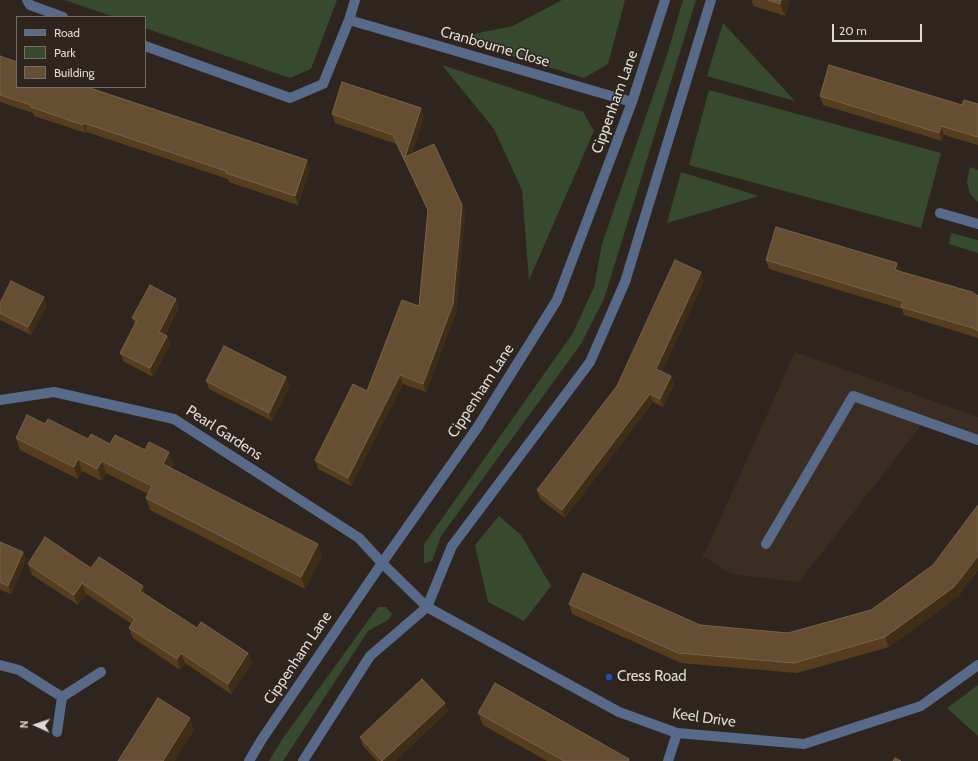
<!DOCTYPE html>
<html>
<head>
<meta charset="utf-8">
<style>
	body { margin:0 }
	#map { position:relative; width:978px; height:761px; overflow:hidden; background:#2e261e; font-family:Cabin,sans-serif }
	canvas { display:block }
	.legend { position:absolute; left:16px; top:16px; width:130px; height:72px; box-sizing:border-box; background:#2e261e; border:1px solid #756e67; margin:0; padding:5px 7px; list-style:none; font-size:12px; color:#dfd9d4 }
	.legend li { display:flex; align-items:center; gap:8px; height:20px }
	.legend b { width:20px; border:1px solid #756e67 }
	.north { position:absolute; left:16px; top:705px; width:40px; height:40px; -webkit-text-stroke:3px #2e261e; paint-order:stroke; rotate:273deg; font-size:11px; font-weight:700; line-height:16px; text-align:center; color:#dfd9d4 }
	.north::after { content:''; display:block; margin:auto; width:14px; height:18px; background:#dfd9d4; clip-path:polygon(50% 0,100% 100%,50% 72%,0 100%) }
	.scale { position:absolute; left:832px; top:24px; width:90px; height:18px; box-sizing:border-box; border:2px solid #dfd9d4; border-top:0; padding-left:5px; font-size:12px; line-height:14px; white-space:nowrap; color:#dfd9d4; -webkit-text-stroke:3px #2e261e; paint-order:stroke }
</style>
</head>
<body>
<div id="map">
<canvas width="978" height="761"></canvas>
<ul class="legend">
<li><b style="height:5px;background:#586a89"></b>Road</li>
<li><b style="height:11px;background:#384a2e"></b>Park</li>
<li><b style="height:11px;background:#654e31"></b>Building</li>
</ul>
<div class="north">N</div>
<div class="scale">20 m</div>
</div>
<script>
const context = document.querySelector('canvas').getContext('2d');
context.lineJoin = 'round';
function paint(path, color) {
  context.fillStyle = color;
  context.fill(path, 'evenodd');
}
function poly(rows) {
  const path = new Path2D();
  for (const r of rows) {
    path.moveTo(r[0], r[1]);
    for (let i = 2; i < r.length; i += 2) path.lineTo(r[i], r[i + 1]);
  }
  return path;
}
function stroke(path, color, width, dash) {
  context.strokeStyle = color;
  context.lineWidth = width;
  context.lineCap = dash ? 'butt' : 'round';
  context.setLineDash(dash || []);
  context.stroke(path);
}
function label(font, color, halo, rows, align = 'center') {
  context.font = font + ' Cabin,sans-serif';
  context.lineWidth = 3;
  context.setLineDash([]);
  context.textBaseline = 'middle';
  context.strokeStyle = halo;
  context.fillStyle = color;
  for (const [text, x, y, turn = 0] of rows) {
    context.save();
    context.translate(x, y);
    context.rotate((+turn || 0) * Math.PI / 180);
    context.textAlign = isNaN(turn) ? turn : align;
    if (halo) context.strokeText(text, 0, 0);
    context.fillText(text, 0, 0);
    context.restore();
  }
}
paint(poly([
	[795,352,978,417,978,437,927,418,799,582,732,574,702,556,709,544]
]), '#3a2e22');
paint(poly([
	[65,0,337,0,311,69,290,78,145,28,145,17,114,17],
	[562,0,625,0,608,64,584,78,454,38,513,26],
	[683,0,696,0,604,299,581,344,441,536,432,561,424,563,424,544,573,333,594,287,602,244,667,55],
	[723,23,795,101,707,76],
	[442,65,583,112,594,131,529,280,522,190,494,129],
	[709,90,941,153,921,228,689,165],
	[970,167,978,170,978,202,970,194,967,182],
	[681,172,759,196,667,223],
	[951,233,978,240,978,253,949,244],
	[499,516,521,535,551,586,524,621,488,602,475,545],
	[378,607,386,607,392,614,388,620,368,631,283,761,269,761,283,738],
	[978,685,978,736,947,708]
]), '#384a2e');
stroke(poly([
	[27,0,30,5,63,17],
	[349,20,632,102],
	[145,46,290,98,323,84,349,20,355,0],
	[940,213,978,224],
	[0,400,54,392,174,419,359,538,382,563,427,607,619,712,677,733,804,744,921,706,978,665],
	[766,544,853,396,978,440],
	[0,665,19,670,62,697],
	[57,732,62,697,101,672],
	[249,761,262,739,382,563,477,428,557,300,632,102,665,0],
	[303,761,370,656,427,607,452,546,590,362,625,282,711,0],
	[668,761,677,733]
]), '#586a89', 10);
paint(poly([
	[751,0,790,0,785,16,754,6],
	[0,56,17,87,310,168,298,205,229,182,228,179,87,132,86,133,34,116,33,113,0,102],
	[820,96,962,105,978,104,978,145,944,135,942,141,823,105],
	[332,114,424,116,412,154,462,205,465,214,456,313,426,392,403,384,351,486,318,469,315,460,367,391,419,306,428,211,396,144,335,123],
	[766,260,897,263,900,272,978,296,978,338,904,315,902,309,769,269],
	[704,281,662,371,674,384,663,407,653,402,565,518,540,499,537,490],
	[0,303,47,306,31,335,0,320],
	[179,307,165,335,167,336,170,344,153,377,123,361,120,353,135,324,132,318],
	[206,381,290,386,272,421,209,389],
	[45,424,88,439,110,444,174,464,171,469,322,556,305,589,150,510,146,498,148,494,106,473,102,481,82,471,78,479,20,450,16,438],
	[978,505,978,570,958,597,889,647,797,673,681,663,572,614,569,604,700,625,788,633,871,610,933,565],
	[0,542,23,552,26,560,11,594,0,590],
	[28,564,91,568,147,595,197,628,248,653,252,663,231,694,185,663,180,670,133,638,129,628,132,624,86,594,78,605,32,575],
	[445,703,448,711,395,761,377,761,363,746,360,737],
	[478,713,629,759,630,761,547,761,483,725]
]), '#563d1e');
paint(poly([
	[781,0,790,0,785,16,780,4],
	[421,108,424,116,408,166,405,157],
	[84,123,87,132,86,133,83,125],
	[941,126,944,135,942,141,939,133],
	[307,160,310,168,298,205,295,196],
	[462,205,465,214,456,313,426,392,423,384],
	[897,263,900,272,895,270],
	[701,272,704,281,659,377,656,369],
	[44,297,47,306,31,335,28,327],
	[176,299,179,307,162,340,159,332],
	[167,336,170,344,153,377,150,368],
	[400,375,403,384,351,486,348,478],
	[671,376,674,384,663,407,660,399],
	[286,377,290,386,272,421,269,413],
	[650,394,653,402,565,518,562,510],
	[169,452,174,464,168,476,163,464],
	[78,459,82,471,78,479,74,467],
	[102,461,106,473,102,481,97,469],
	[318,544,322,556,305,589,301,577],
	[23,552,26,560,11,594,8,586],
	[978,556,978,570,958,597,889,647,885,637],
	[82,583,86,594,78,605,74,595],
	[143,586,147,597,140,591],
	[181,653,185,663,180,670,177,659],
	[248,653,252,663,231,694,228,684],
	[445,703,448,711,395,761,382,761],
	[190,718,194,730,175,761,163,761]
]), '#402d16');
const building = poly([
	[768,0,781,0,780,4,768,0],
	[0,56,17,62,17,87,87,87,307,160,295,196,226,173,226,171,84,123,83,125,31,107,31,105,0,95,0,56],
	[829,65,962,105,964,100,978,104,978,137,941,126,939,133,820,96,829,65],
	[342,82,421,108,405,157,434,144,462,205,453,304,423,384,400,375,348,478,315,460,353,384,367,391,402,300,419,306,428,210,393,135,332,114,342,82],
	[776,227,897,263,895,270,972,292,978,296,978,331,973,328,901,307,903,301,766,260,776,227],
	[675,260,701,272,656,369,671,376,660,399,650,394,562,510,537,490,617,386,675,260],
	[11,281,44,297,28,327,0,313,0,303,11,281],
	[150,285,176,299,159,332,167,336,150,368,120,353,137,320,132,318,150,285],
	[224,346,286,377,269,413,206,381,224,346],
	[27,415,45,424,48,419,88,439,91,434,110,444,115,435,145,450,149,442,169,452,163,464,318,544,301,577,146,498,152,486,102,461,97,469,78,459,74,467,16,438,27,415],
	[978,505,978,556,954,587,885,637,794,663,678,653,569,604,583,573,700,625,788,633,871,610,933,565,978,505],
	[45,537,91,568,99,557,143,586,140,591,197,628,201,622,248,653,228,684,181,653,177,659,129,628,135,619,82,583,83,582,74,595,28,564,45,537],
	[0,542,23,552,8,586,0,582,0,542],
	[422,679,445,703,382,761,360,737,422,679],
	[495,683,629,759,628,761,564,761,478,713,495,683],
	[158,698,190,718,163,761,118,761,158,698],
	[895,758,901,761,893,761,895,758]
]);
paint(building, '#654e31');
stroke(building, '#78634b', 1);
for (const [x, y, r, color] of [
	[609,677,4,"#1a4fb4"]
]) {
  const dot = new Path2D();
  dot.arc(x, y, r, 0, 2 * Math.PI);
  context.fillStyle = color;
  context.fill(dot);
  stroke(dot, '#2e261e', 1.5);
}
label('15px', '#dfd9d4', '#2e261e', [
	["Cranbourne Close",495,47,16],
	["Cippenham Lane",615,102,-70],
	["Cippenham Lane",481,391,-57],
	["Pearl Gardens",224,433,33],
	["Cippenham Lane",298,658,-56],
	["Keel Drive",704,718,8]
]);
label('15px', '#dfd9d4', '#2e261e', [
	["Cress Road",617,677]
], 'left');
</script>
</body>
</html>
